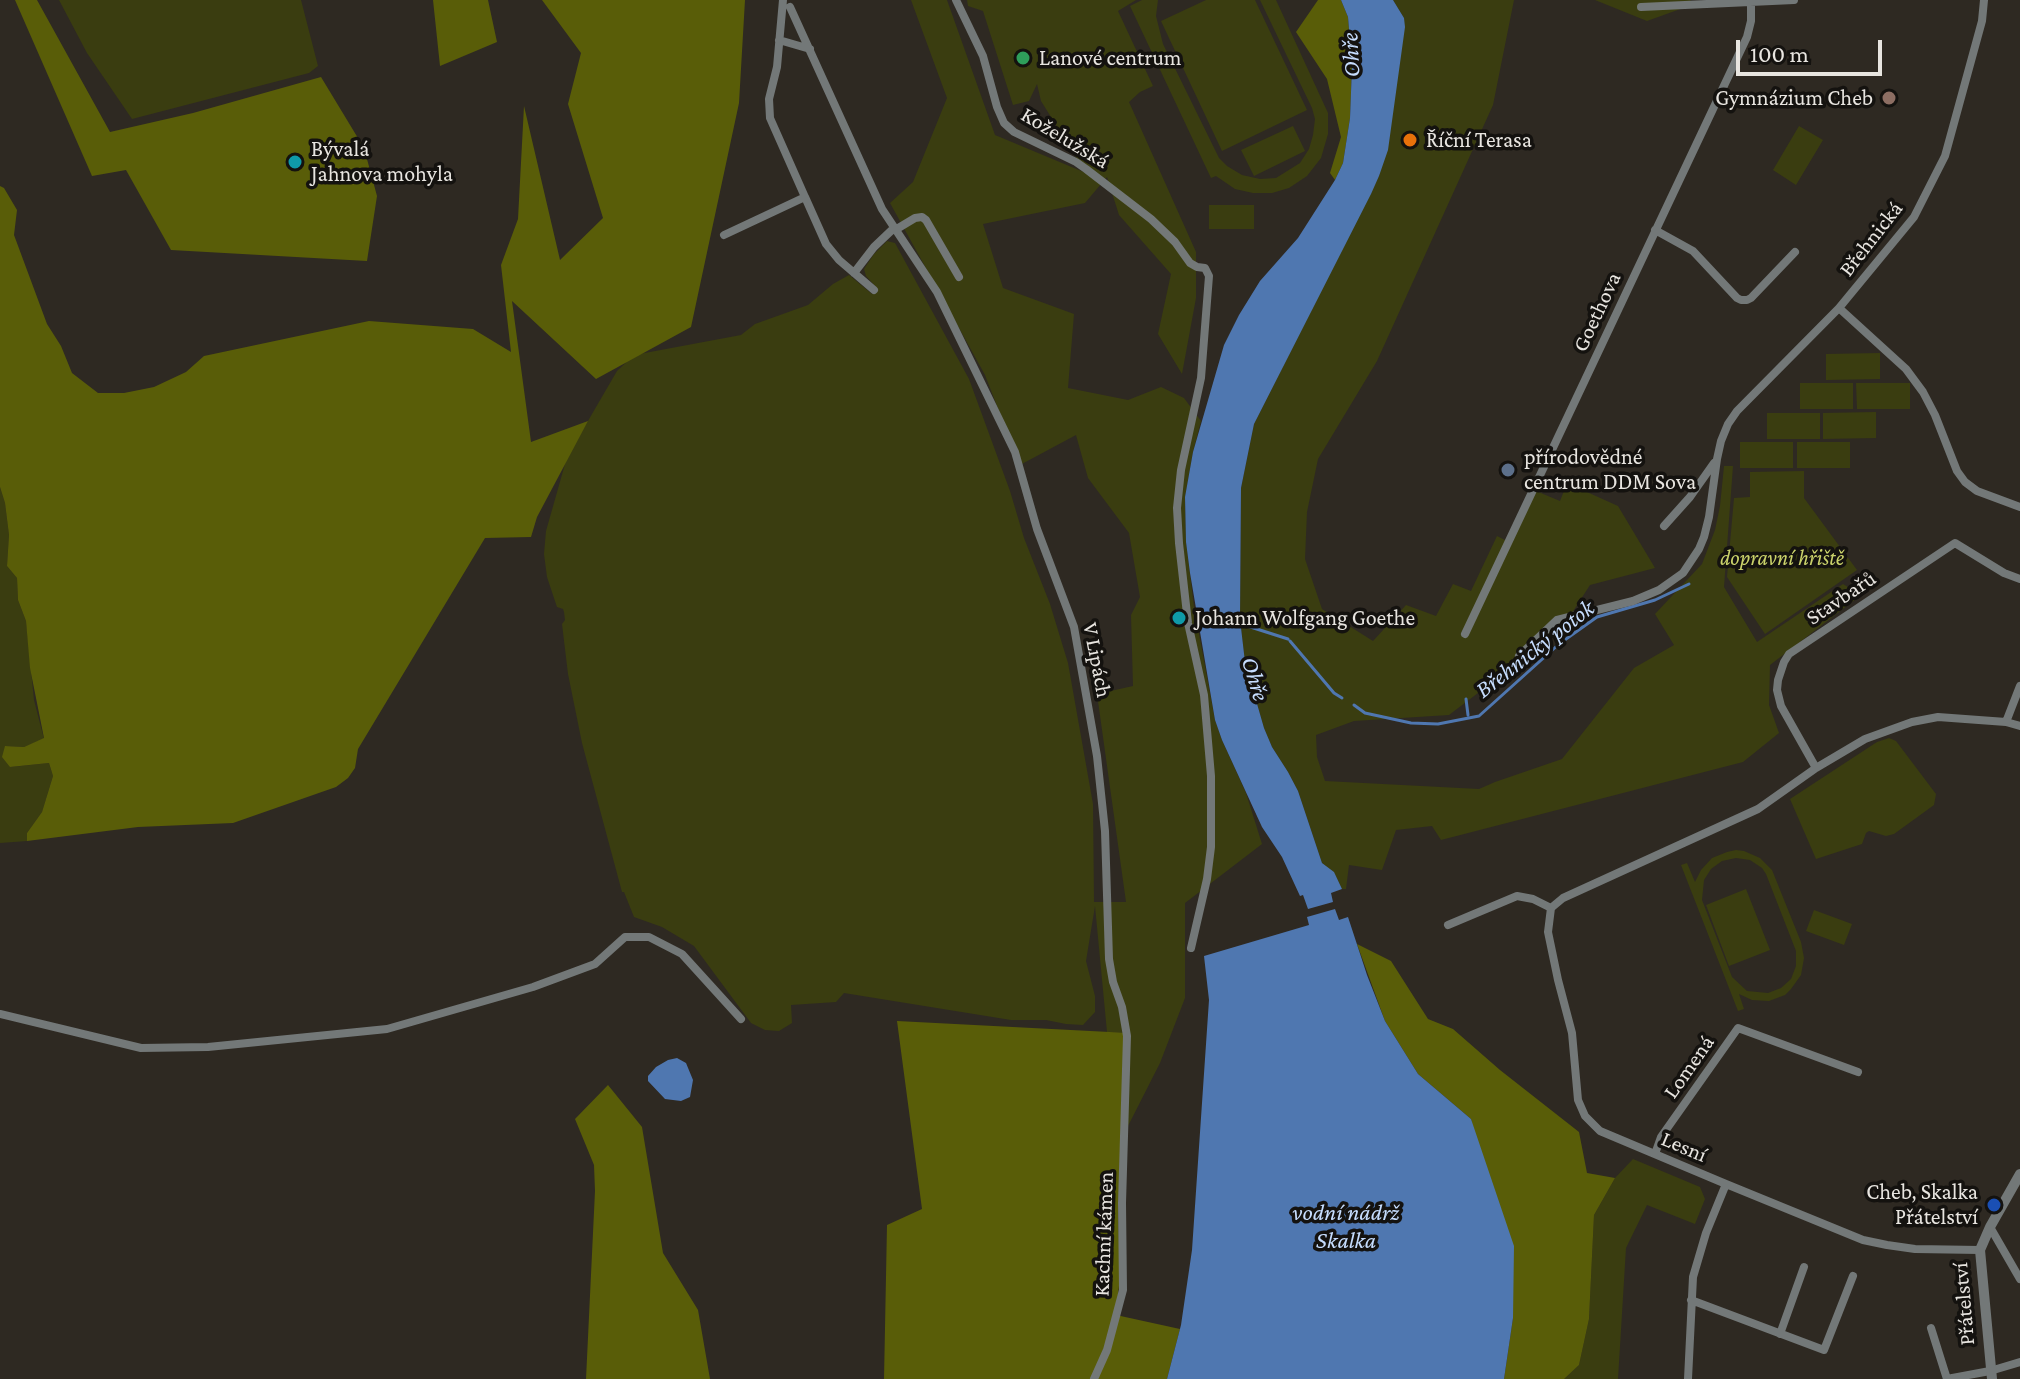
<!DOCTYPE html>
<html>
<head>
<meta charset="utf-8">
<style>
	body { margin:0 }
	#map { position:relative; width:2020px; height:1379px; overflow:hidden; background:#2e2922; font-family:"Crimson Pro",serif }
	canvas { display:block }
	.scale { position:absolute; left:1736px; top:40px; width:146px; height:36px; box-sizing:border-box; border:4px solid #e8e5e0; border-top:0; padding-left:10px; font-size:24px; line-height:28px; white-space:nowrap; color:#e8e5e0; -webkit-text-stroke:6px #14120f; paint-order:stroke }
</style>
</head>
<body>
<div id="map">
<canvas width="2020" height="1379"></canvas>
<div class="scale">100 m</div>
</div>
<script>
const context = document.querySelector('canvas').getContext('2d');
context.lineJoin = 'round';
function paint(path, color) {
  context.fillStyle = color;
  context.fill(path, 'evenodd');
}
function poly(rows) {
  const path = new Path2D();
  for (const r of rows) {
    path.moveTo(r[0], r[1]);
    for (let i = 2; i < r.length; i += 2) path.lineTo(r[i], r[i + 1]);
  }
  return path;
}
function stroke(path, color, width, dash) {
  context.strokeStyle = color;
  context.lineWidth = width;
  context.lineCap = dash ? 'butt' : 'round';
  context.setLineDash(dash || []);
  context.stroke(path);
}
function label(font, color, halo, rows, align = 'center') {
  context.font = font + ' "Crimson Pro",serif';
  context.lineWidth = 7;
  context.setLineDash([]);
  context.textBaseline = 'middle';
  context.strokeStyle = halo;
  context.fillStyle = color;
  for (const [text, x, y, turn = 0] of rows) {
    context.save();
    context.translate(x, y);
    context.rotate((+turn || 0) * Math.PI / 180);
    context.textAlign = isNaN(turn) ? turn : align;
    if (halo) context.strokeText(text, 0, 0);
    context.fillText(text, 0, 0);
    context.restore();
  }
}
paint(poly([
	[59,0,301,0,318,66,309,73,132,119,87,53],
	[911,0,947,0,995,135,1086,173,1041,101,1037,84,1029,101,1013,105,983,11,968,6,967,0,1136,0,1118,11,1153,86,1140,92,1129,102,1196,252,1196,298,1182,374,1158,334,1171,274,1119,215,1107,177,1085,203,983,224,1003,288,1074,314,1068,388,1128,400,1161,387,1184,398,1201,421,1193,452,1185,497,1186,542,1194,607,1215,720,1222,740,1246,793,1262,844,1185,903,1185,998,1160,1063,1128,1126,1128,1033,1107,1032,1095,906,1086,961,1095,996,1095,1012,1083,1025,1066,1024,1046,1020,1011,1020,844,993,836,1002,791,1005,792,1023,779,1031,765,1030,751,1023,694,946,662,927,634,917,624,892,622,892,582,743,568,674,562,624,565,620,564,612,563,609,557,607,547,577,544,554,546,531,567,457,617,371,634,355,741,335,755,324,808,305,833,284,849,275,872,294,877,288,866,276,864,269,874,254,887,241,895,243,969,379,1010,491,1024,538,1050,604,1068,663,1093,804,1094,902,1126,902,1097,694,1133,686,1131,615,1140,597,1129,533,1088,478,1076,435,1020,465,985,375,890,203,913,182,947,98],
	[1142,0,1158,0,1156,16,1163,44,1219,158,1227,166,1242,175,1260,179,1276,178,1300,163,1309,149,1313,135,1315,119,1312,108,1260,0,1276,0,1328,113,1328,134,1321,158,1307,176,1289,188,1272,193,1253,193,1235,189,1216,176,1211,178,1130,6],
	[1206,0,1255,0,1307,110,1222,151,1161,21],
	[1393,0,1514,0,1493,105,1377,361,1318,459,1307,512,1305,559,1322,609,1373,641,1406,605,1436,616,1453,584,1471,591,1497,536,1511,543,1536,491,1560,501,1567,483,1618,506,1655,568,1590,585,1561,630,1449,715,1354,721,1316,735,1317,757,1325,781,1479,789,1495,782,1562,759,1634,668,1674,645,1655,614,1702,564,1715,530,1720,506,1724,466,1733,466,1724,587,1757,642,1843,584,1861,595,1770,665,1769,705,1779,733,1743,762,1441,840,1432,826,1396,830,1382,870,1349,865,1346,889,1342,889,1334,873,1322,863,1298,791,1288,772,1272,747,1264,728,1245,663,1240,619,1241,488,1254,424,1379,176,1404,18],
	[1595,0,1691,0,1686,7,1647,21],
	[1293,126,1305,151,1254,176,1241,150],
	[1799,126,1823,140,1796,185,1773,170],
	[1209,205,1254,205,1254,229,1209,229],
	[1880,353,1880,379,1826,380,1826,354],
	[1800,383,1853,383,1853,409,1800,409],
	[1856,383,1910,383,1910,409,1857,409],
	[1876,412,1876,438,1823,439,1823,413],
	[1767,413,1820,413,1820,439,1767,439],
	[1740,442,1793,442,1793,468,1740,468],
	[1797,442,1850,442,1850,468,1797,468],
	[1804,471,1804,498,1857,570,1765,634,1727,577,1734,498,1750,497,1750,472],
	[0,487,5,503,9,535,7,566,17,578,18,600,26,621,34,700,44,739,24,747,5,746,11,767,49,763,53,776,42,812,27,833,27,841,0,843],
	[1889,738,1896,741,1936,794,1934,805,1894,834,1886,836,1869,831,1866,833,1862,844,1816,859,1790,799,1877,742],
	[1736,850,1744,851,1760,858,1772,870,1801,942,1804,958,1801,975,1791,989,1785,995,1769,1001,1752,1000,1739,994,1744,1009,1738,1011,1681,865,1687,863,1695,882,1701,870,1712,858,1727,852],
	[1736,858,1750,860,1762,868,1766,874,1796,951,1796,966,1791,979,1781,988,1768,993,1747,991,1732,977,1702,900,1704,880,1711,869,1722,861],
	[1746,889,1770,950,1729,966,1706,905],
	[1814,910,1852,924,1844,945,1806,931],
	[1633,1159,1700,1187,1705,1199,1695,1224,1647,1205,1626,1248,1618,1379,1564,1379,1579,1365,1589,1319,1594,1215,1615,1178]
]), '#3a3d10');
paint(poly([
	[15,0,37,0,110,132,193,113,321,77,364,148,377,196,367,261,171,250,126,170,92,176],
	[433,0,488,0,497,42,440,66],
	[542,0,745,0,739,103,691,327,596,379,512,301,531,442,588,421,537,517,531,537,485,538,358,749,355,768,348,778,336,787,233,823,138,827,27,841,27,833,42,812,53,776,49,763,10,767,2,757,5,746,24,747,44,738,30,668,26,621,18,600,17,578,7,566,9,535,5,503,0,487,0,186,4,188,17,210,14,235,47,324,61,346,72,373,98,393,124,393,154,387,186,372,204,356,369,321,473,329,511,352,501,265,518,219,524,106,560,260,603,218,568,104,581,53],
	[1318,0,1341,0,1348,17,1350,42,1352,66,1350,118,1343,163,1335,180,1330,173,1341,137,1327,79,1296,32],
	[1357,944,1391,961,1428,1019,1453,1029,1500,1070,1579,1132,1587,1173,1615,1178,1594,1215,1589,1319,1579,1365,1564,1379,1504,1379,1513,1318,1471,1119,1418,1074,1385,1021],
	[897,1021,1129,1033,1118,1209,1120,1276,1116,1315,1180,1329,1167,1379,884,1379,887,1225,922,1209],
	[608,1085,642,1127,663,1253,698,1310,710,1379,586,1379,595,1191,594,1165,575,1119]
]), '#595d08');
paint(poly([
	[1341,0,1393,0,1404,18,1405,27,1388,150,1379,176,1371,194,1254,424,1241,488,1240,619,1245,662,1264,728,1272,747,1288,772,1298,791,1322,863,1334,872,1342,889,1331,893,1333,902,1308,909,1303,895,1300,896,1282,857,1262,827,1222,740,1215,720,1190,573,1186,542,1185,497,1193,452,1224,345,1239,315,1260,281,1298,238,1335,180,1343,163,1350,118,1352,66,1348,17],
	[1335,909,1339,920,1348,917,1367,975,1385,1021,1418,1074,1471,1119,1514,1246,1513,1318,1504,1379,1167,1379,1181,1325,1192,1250,1209,1000,1204,956,1309,925,1307,917],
	[677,1058,686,1063,693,1080,690,1097,681,1101,665,1099,648,1081,648,1076,656,1067,668,1060]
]), '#4f77b0');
stroke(poly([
	[1238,623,1288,639],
	[1290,641,1334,693,1342,698],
	[1466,699,1468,715],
	[1354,705,1365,713,1411,723,1438,724,1479,716,1559,644,1597,617,1655,600,1689,584]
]), '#4f77b0', 3);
stroke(poly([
	[956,0,983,56,997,107,1004,123,1014,132,1076,162,1086,169,1151,219,1175,242,1190,263,1197,267,1205,268,1209,276,1201,378,1181,470,1177,508,1179,543,1188,623,1204,695,1211,776,1211,847,1207,879,1191,948],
	[790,7,882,209,937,292,1015,452,1037,529,1074,627,1097,756,1105,831,1109,959,1113,982,1122,1007,1127,1036,1122,1203,1123,1290,1107,1350,1094,1379],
	[1641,7,1794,0],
	[779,40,810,49],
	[805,197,826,244,839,260,874,290],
	[895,230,915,218,922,217,926,220,959,277],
	[1655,230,1693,251,1737,298,1741,300,1747,300,1751,298,1795,252],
	[724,235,805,197,770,118,769,99,777,67,783,0],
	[854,273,874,247,894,228],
	[1839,308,1906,369,1923,392,1935,415,1957,471,1965,482,1977,491,2020,507],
	[1664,526,1690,497,1714,463],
	[1465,634,1747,37,1751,21,1751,3],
	[1519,656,1557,620,1633,601,1659,590,1683,573,1699,549,1704,537,1709,517,1717,459,1721,441,1728,424,1737,411,1839,308,1914,217,1945,156,1982,21,1984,0],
	[2006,722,2020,686],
	[1816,768,1781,706,1777,690,1778,680,1784,662,1789,654,1955,543,2004,573,2020,579],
	[1448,925,1517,896,1533,899,1551,908],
	[0,1014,141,1048,208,1047,387,1029,533,987,595,964,625,937,649,937,682,954,741,1019],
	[1655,1154,1661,1137,1738,1028,1858,1072],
	[1990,1227,2020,1279],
	[1980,1250,1915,1249,1887,1245,1863,1240,1726,1184,1600,1131,1585,1116,1578,1100,1572,1033,1558,980,1548,932,1551,908,1563,898,1758,809,1816,768,1865,739,1912,722,1938,717,2006,722,2020,726],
	[1691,1300,1824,1350,1853,1276],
	[1931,1328,1947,1379],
	[1780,1334,1804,1267],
	[1688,1379,1693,1277,1706,1233,1726,1184],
	[1947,1379,1990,1371,2020,1362]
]), '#737878', 8);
stroke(poly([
	[1992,1379,1980,1250,1990,1227,2020,1174]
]), '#737878', 10);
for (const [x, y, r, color] of [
	[1023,58,8,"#2e9e5b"],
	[1889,98,8,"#8d6e63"],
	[1410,140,8,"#e8710a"],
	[295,162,8,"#0f9aa8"],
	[1508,470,8,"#5c6f8a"],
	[1179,618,8,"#0f9aa8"],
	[1994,1205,8,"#1a4fb4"]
]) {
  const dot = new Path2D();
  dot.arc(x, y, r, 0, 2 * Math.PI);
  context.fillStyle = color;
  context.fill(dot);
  stroke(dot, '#14120f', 3);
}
label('22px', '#e8e5e0', '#14120f', [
	["Lanové centrum",1039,58],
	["Gymnázium Cheb",1873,98,"right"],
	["Říční Terasa",1426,140],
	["Bývalá",311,149],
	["Jahnova mohyla",311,174],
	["přírodovědné",1524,457],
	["centrum DDM Sova",1524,482],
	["Johann Wolfgang Goethe",1195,618],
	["Cheb, Skalka",1978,1192,"right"],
	["Přátelství",1978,1217,"right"]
], 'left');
label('22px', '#e8e5e0', '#14120f', [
	["Koželužská",1065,138,31],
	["Břehnická",1871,239,-52],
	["Goethova",1597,312,-65],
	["Stavbařů",1841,598,-34],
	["V Lipách",1097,660,79],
	["Lomená",1689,1067,-55],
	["Lesní",1684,1147,23],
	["Kachní kámen",1104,1234,-88],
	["Přátelství",1964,1304,-95]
]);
label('italic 22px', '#cbd36b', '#14120f', [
	["dopravní hřiště",1782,558]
]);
label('italic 24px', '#c6ddfe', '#14120f', [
	["Ohře",1351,55,-93],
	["Břehnický potok",1535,649,-38],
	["Ohře",1255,679,73],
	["vodní nádrž",1346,1213],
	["Skalka",1346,1241]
]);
</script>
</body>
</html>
